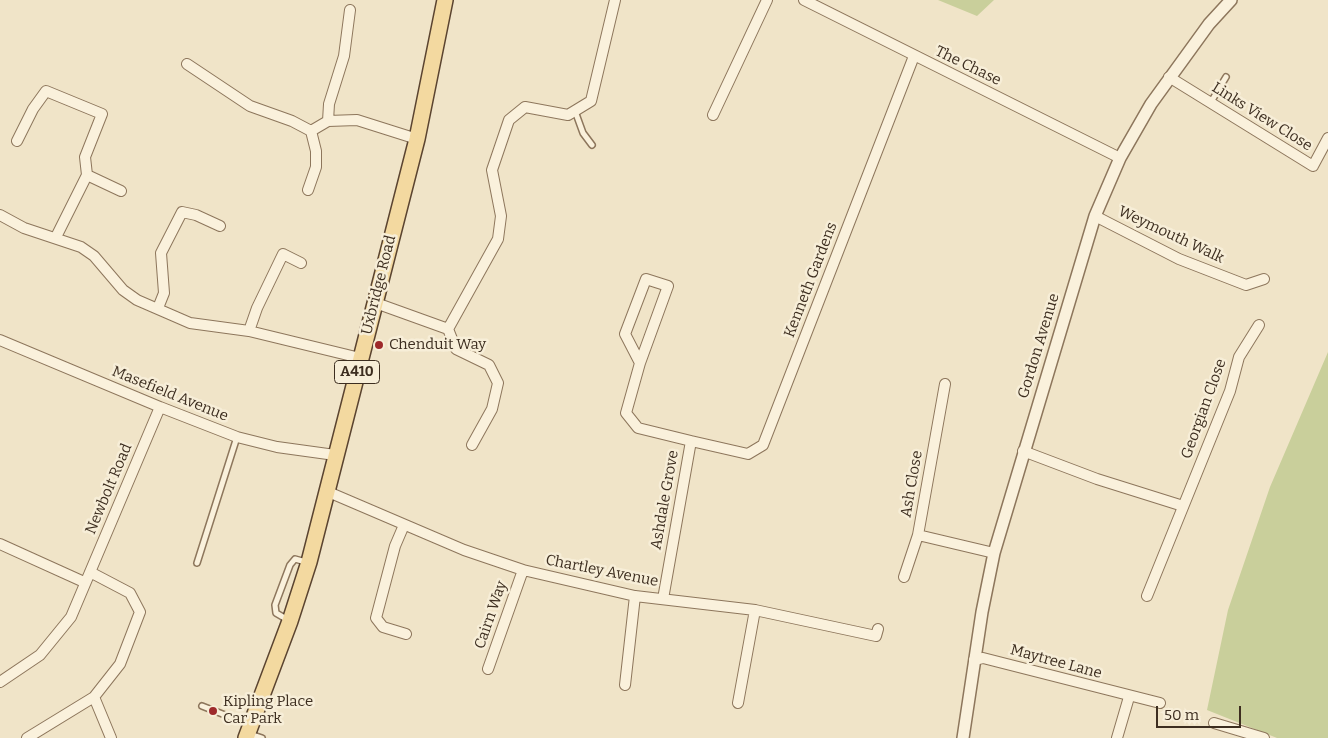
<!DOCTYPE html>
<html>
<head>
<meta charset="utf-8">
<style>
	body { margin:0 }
	#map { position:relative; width:1328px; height:738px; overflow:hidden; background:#f0e4c8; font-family:Bitter,serif }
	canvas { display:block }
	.scale { position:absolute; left:1156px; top:706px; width:85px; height:22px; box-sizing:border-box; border:2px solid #3d2e20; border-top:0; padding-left:6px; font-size:15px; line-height:18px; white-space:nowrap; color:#3d2e20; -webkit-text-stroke:4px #f7eed8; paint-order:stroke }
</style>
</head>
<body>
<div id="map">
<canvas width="1328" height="738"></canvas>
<div class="scale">50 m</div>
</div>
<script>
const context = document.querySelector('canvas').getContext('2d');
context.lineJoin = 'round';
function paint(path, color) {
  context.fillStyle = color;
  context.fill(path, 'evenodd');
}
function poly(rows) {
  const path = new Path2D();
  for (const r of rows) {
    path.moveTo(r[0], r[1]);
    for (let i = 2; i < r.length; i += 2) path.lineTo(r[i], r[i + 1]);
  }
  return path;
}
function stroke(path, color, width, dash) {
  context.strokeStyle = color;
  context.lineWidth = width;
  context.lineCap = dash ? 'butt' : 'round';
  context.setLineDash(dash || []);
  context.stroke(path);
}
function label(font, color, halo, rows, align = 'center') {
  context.font = font + ' Bitter,serif';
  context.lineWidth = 5;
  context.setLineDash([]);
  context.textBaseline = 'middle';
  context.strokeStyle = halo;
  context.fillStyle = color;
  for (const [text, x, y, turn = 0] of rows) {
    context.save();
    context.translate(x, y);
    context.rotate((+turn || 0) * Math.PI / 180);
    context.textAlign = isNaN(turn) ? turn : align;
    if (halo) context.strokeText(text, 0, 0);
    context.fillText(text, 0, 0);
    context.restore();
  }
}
paint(poly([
	[938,0,994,0,977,16],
	[1328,352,1328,738,1277,738,1207,710,1228,610,1270,487]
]), '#c9cf9b');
const service = poly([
	[1211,102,1226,77],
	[575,111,583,133,592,145],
	[197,563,237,437],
	[288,620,276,613,275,605,290,565,295,559,306,562],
	[202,706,248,724],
	[250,734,262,738]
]);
const minor = poly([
	[804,0,1120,158],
	[187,64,250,106,292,121,311,131,328,121,357,120,417,139],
	[1169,77,1313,166,1328,138],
	[713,115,767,0],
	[328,121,329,104,344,56,350,10],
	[17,141,33,109,46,91,102,114,85,157,87,175,56,237],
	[87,175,121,191],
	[308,190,316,167,316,151,311,131],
	[0,215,24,228,81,247,94,256,123,290,137,300,190,323,249,331,360,358],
	[1095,216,1179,259,1246,285,1264,279],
	[373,302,448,329,498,239,501,216,492,170,509,120,525,107,568,115,591,101,615,0],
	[158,308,164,293,161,253,182,212,196,215,220,226],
	[448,329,456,349,489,365,498,383,492,409,472,445],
	[249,331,257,308,283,254,301,263],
	[0,340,160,407,237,437,277,447,335,455],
	[640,363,625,334,646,279,668,286,640,363,626,413,638,428,691,441,663,599],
	[945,384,918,535,994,553],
	[691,441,748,454,763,445,914,56],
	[1023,451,1097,479,1183,506],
	[326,491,464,550,523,570,635,596,755,610,876,636,878,629],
	[404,525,395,546,376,618,383,627,406,634],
	[0,544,84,582],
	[904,577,918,535],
	[1147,596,1230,391,1239,357,1259,325],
	[974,660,983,658,1160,703],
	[488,669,523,570],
	[0,682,40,655,71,617,160,407],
	[625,685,635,596],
	[94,697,111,738],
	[738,703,755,610],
	[1214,723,1264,738],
	[27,738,94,697,120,664,140,612,130,593,90,572],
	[1117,738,1129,697]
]);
const tertiary = poly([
	[963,738,982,612,994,553,1095,216,1120,158,1151,104,1209,24,1231,0]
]);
const primary = poly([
	[246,738,290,621,309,562,417,139,445,0]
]);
stroke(service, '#8d765c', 8);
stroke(minor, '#8d765c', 12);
stroke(tertiary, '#8d765c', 14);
stroke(primary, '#5b4430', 18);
stroke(service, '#faf1dc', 5);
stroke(minor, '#faf1dc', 10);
stroke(tertiary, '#faf1dc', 11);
stroke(primary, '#f3d9a0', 15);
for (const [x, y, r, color] of [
	[379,345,5,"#9e2a2b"],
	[213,711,5,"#9e2a2b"]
]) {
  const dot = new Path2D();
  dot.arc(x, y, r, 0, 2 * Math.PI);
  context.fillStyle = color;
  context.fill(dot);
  stroke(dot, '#f7eed8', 2);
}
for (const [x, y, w] of [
	[357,372,45]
]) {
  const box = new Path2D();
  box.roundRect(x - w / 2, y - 11.5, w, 23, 4);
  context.fillStyle = '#f7eed8';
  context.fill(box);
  stroke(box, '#3d2e20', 1);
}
label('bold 14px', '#3d2e20', null, [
	["A410",357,372]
]);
label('15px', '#3d2e20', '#f7eed8', [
	["The Chase",968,66,26],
	["Links View Close",1262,117,32],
	["Weymouth Walk",1171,235,25],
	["Kenneth Gardens",811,280,-69],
	["Uxbridge Road",379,285,-76],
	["Gordon Avenue",1039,346,-73],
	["Masefield Avenue",170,394,22],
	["Georgian Close",1204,409,-70],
	["Ash Close",912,484,-80],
	["Newbolt Road",109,489,-67],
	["Ashdale Grove",665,500,-80],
	["Chartley Avenue",602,571,11],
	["Cairn Way",491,615,-71],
	["Maytree Lane",1056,662,15]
]);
label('15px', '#3d2e20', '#f7eed8', [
	["Chenduit Way",389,345],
	["Kipling Place",223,702],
	["Car Park",223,719]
], 'left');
</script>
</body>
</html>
